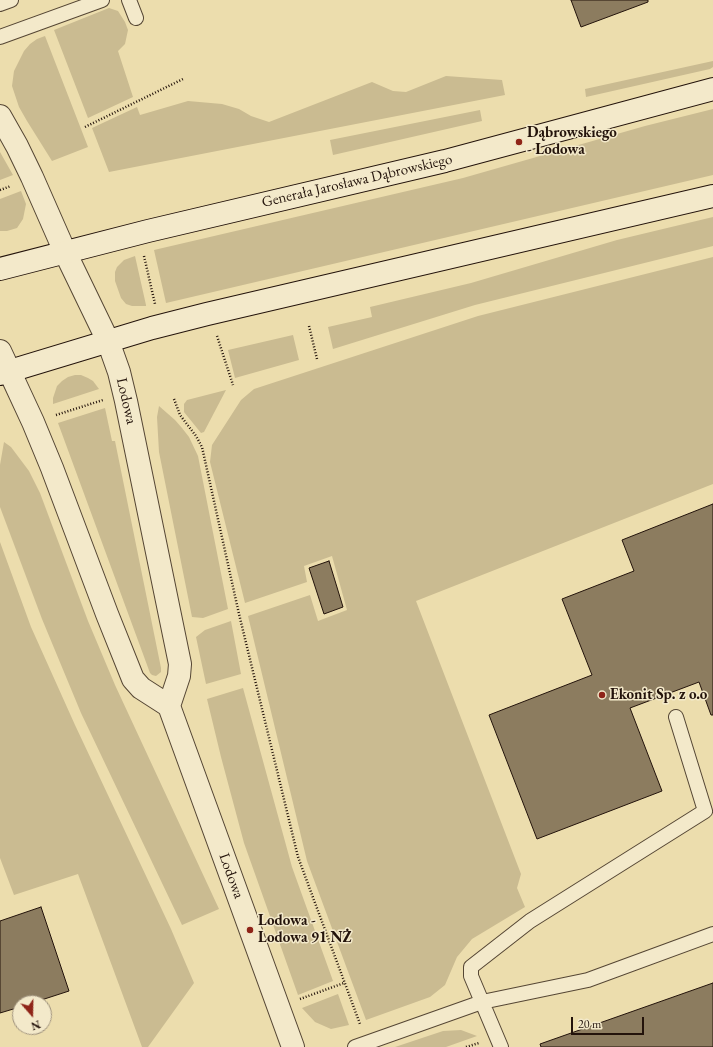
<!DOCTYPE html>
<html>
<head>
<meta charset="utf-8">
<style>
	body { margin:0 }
	#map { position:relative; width:713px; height:1047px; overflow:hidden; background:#ecddad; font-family:"EB Garamond",serif }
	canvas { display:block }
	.north { position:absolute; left:12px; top:995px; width:40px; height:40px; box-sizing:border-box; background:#f3e9ca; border:1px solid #a0937e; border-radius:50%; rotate:160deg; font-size:11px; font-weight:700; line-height:16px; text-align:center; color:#23130b }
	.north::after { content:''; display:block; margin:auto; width:14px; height:18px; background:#8f2418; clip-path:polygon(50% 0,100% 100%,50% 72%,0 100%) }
	.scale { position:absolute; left:571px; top:1017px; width:73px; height:18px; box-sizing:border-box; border:2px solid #23130b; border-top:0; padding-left:5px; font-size:12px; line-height:14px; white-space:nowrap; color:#23130b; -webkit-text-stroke:3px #f3e9ca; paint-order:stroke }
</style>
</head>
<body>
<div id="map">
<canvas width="713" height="1047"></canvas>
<div class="north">N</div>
<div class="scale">20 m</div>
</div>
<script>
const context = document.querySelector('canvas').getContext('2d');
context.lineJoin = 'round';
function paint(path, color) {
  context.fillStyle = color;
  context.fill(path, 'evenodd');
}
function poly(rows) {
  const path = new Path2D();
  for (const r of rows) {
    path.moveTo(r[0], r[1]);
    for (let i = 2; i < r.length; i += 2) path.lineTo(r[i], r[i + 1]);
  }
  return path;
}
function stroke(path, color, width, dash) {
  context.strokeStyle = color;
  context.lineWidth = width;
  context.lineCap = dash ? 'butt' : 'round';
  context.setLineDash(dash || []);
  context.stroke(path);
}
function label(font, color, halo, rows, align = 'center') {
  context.font = font + ' "EB Garamond",serif';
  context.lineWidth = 3;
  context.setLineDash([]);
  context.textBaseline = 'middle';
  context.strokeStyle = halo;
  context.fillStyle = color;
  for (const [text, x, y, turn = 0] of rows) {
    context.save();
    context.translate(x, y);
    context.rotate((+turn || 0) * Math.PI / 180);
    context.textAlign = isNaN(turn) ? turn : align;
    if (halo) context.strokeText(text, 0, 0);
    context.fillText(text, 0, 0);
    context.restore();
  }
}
paint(poly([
	[109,8,118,11,125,22,128,30,125,44,118,51,133,97,88,118,54,30],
	[45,36,88,147,52,161,27,121,19,107,12,86,14,71,24,51,30,44,37,39],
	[713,61,713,67,710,69,586,97,585,89],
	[446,76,502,80,505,95,109,172,92,128,137,107,140,115,188,101,222,104,239,109,251,116,269,122,372,82,393,91,406,92],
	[713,109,713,175,166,303,154,250,463,178,645,126],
	[480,110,482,121,333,155,330,140],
	[0,152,13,175,0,180],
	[21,191,26,204,23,219,17,228,7,231,0,231,0,199],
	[713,217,713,246,475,305,333,349,328,327,372,317,370,307,471,283,617,240],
	[135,256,146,305,146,306,132,306,126,304,121,298,115,281,115,272,117,267,124,260],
	[713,257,713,484,416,601,521,874,517,888,525,907,472,939,457,957,445,985,430,997,366,1020,307,861,248,616,310,595,318,621,347,610,332,556,304,566,307,582,245,603,210,462,212,445,241,400,254,389,478,316],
	[293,335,299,360,235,378,228,350],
	[75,375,81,375,88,378,93,381,99,389,53,404,53,398,57,386,62,381,68,377],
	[226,390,204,432,201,433,184,412,184,404,187,400],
	[159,406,175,420,182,428,189,437,198,456,228,609,203,618,192,617,159,452,157,417],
	[105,408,112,441,115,441,161,668,161,672,156,676,152,675,150,673,58,423],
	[4,442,11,447,29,471,40,493,88,621,115,685,219,909,182,925,81,713,42,619,0,507,0,465],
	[0,542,31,627,75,725,171,929,194,983,148,1047,142,1047,78,874,14,895,0,858],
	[231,621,241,674,206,684,196,637,205,630],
	[243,688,292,867,333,981,298,995,244,843,221,757,207,699],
	[338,994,349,1025,331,1029,315,1022,302,1008],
	[461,1030,477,1036,446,1047,395,1047,443,1031]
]), '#cabb91');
const building = poly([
	[571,0,648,0,648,2,581,27,571,0],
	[713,504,713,715,711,715,699,682,630,708,662,791,537,839,489,715,592,675,562,599,634,571,622,540,713,504],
	[329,561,343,607,324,614,309,568,329,561],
	[41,907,69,991,32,1003,20,1003,20,1007,0,1013,0,921,41,907],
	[713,983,713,1047,541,1047,540,1044,713,983]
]);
paint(building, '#8c7c5f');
stroke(building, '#23130b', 1);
const service = poly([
	[129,0,136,18],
	[0,4,11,0],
	[0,37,102,0],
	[676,717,705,811,530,921,471,967,471,976,482,1002,588,980,713,934],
	[355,1047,482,1002,501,1047]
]);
const tertiary = poly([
	[0,116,17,146,32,177,65,252,108,341,119,372,126,401,180,664,179,676,169,706],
	[0,351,33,422,52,468,107,614,133,679,141,688,169,706,293,1047]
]);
const secondary = poly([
	[0,269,148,231,445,161,713,89],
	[0,374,152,328,207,314,713,196]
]);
stroke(service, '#554634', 16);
stroke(tertiary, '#554634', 24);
stroke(secondary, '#23130b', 24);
stroke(poly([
	[85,127,183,79],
	[0,190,11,186],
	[144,256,155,304],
	[309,326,317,359],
	[217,336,233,385],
	[174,399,180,415,196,436,202,447,239,614,298,857,360,1024],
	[56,415,103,400],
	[300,999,344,983],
	[466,1047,479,1043]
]), '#23130b', 2.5, [1, 2]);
stroke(service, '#f3e9ca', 14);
stroke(tertiary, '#f3e9ca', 22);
stroke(secondary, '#f3e9ca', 22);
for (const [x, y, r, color] of [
	[519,142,4,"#8f2418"],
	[602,695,4,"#8f2418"],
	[250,930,4,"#8f2418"]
]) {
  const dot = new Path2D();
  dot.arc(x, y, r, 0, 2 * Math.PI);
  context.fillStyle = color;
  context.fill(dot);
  stroke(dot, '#f3e9ca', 1.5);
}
label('bold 15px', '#23130b', '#f3e9ca', [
	["Dąbrowskiego",527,133],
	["- Lodowa",527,150],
	["Ekonit Sp. z o.o",610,695],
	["Lodowa -",258,921],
	["Lodowa 91 NŻ",258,938]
], 'left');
label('15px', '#23130b', '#f3e9ca', [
	["Generała Jarosława Dąbrowskiego",357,181,-13],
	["Lodowa",126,401,77],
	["Lodowa",231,876,70]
]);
</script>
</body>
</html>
